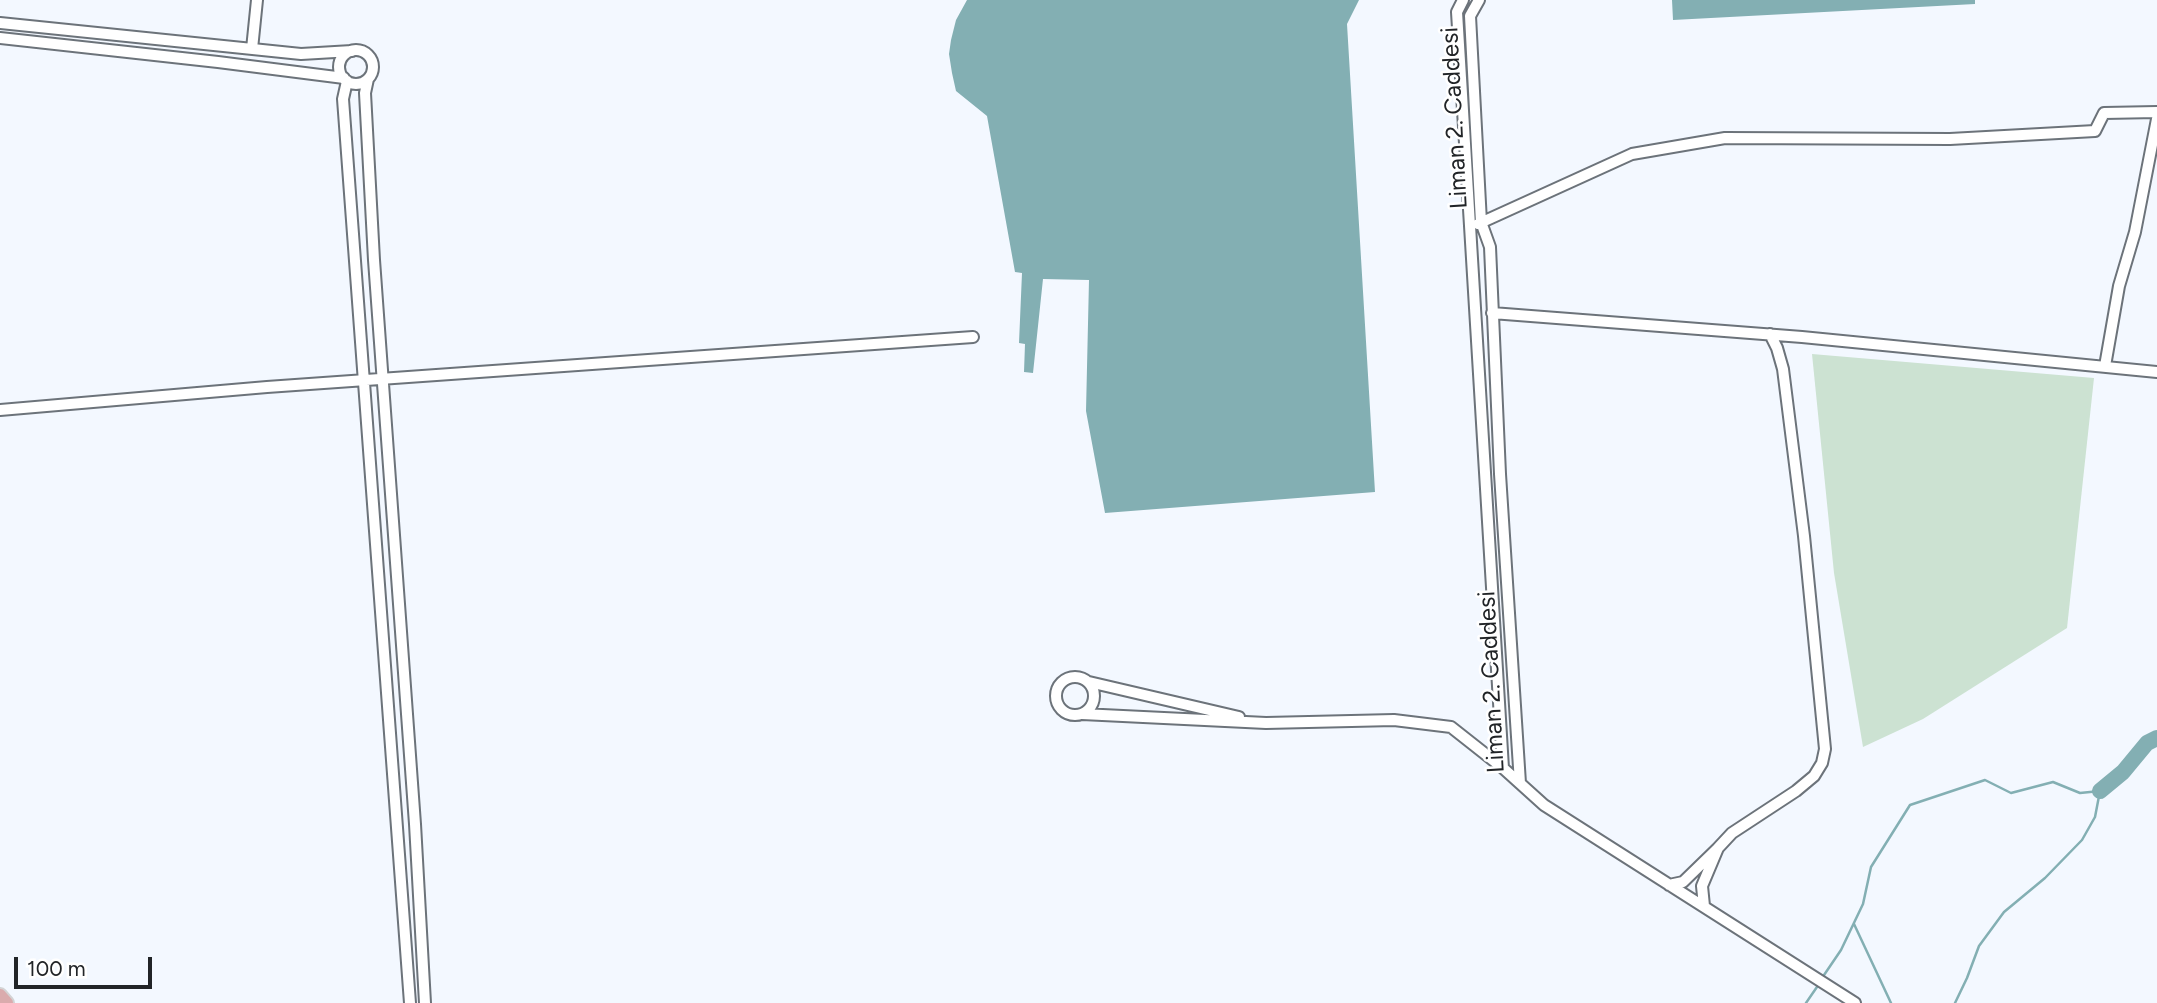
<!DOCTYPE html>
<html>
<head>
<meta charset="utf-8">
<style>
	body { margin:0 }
	#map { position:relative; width:2157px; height:1003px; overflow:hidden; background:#f3f8ff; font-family:Figtree,sans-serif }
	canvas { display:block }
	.scale { position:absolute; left:14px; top:957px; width:138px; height:32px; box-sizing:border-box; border:4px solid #212427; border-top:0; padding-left:9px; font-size:21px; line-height:24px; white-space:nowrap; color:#212427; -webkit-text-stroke:5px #fff; paint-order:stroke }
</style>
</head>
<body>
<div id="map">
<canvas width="2157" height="1003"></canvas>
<div class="scale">100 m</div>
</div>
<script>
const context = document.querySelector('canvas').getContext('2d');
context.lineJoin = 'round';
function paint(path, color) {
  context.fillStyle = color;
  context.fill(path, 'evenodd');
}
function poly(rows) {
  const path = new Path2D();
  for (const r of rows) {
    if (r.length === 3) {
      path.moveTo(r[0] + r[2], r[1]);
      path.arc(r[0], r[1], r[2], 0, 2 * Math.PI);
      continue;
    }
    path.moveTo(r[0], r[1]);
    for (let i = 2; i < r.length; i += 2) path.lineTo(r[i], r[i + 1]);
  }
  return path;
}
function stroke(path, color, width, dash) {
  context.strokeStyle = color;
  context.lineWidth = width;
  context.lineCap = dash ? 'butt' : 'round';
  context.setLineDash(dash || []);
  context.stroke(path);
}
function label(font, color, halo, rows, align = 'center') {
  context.font = font + ' Figtree,sans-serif';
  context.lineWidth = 5;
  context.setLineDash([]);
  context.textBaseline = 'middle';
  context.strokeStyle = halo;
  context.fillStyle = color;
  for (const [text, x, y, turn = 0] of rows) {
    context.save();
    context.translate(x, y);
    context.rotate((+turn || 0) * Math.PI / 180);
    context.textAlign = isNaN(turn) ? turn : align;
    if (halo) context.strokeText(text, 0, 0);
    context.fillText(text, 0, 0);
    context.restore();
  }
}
paint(poly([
	[1812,354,2094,378,2067,628,1923,719,1863,747,1834,573]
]), '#cce2d2');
paint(poly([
	[967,0,1359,0,1347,24,1375,492,1105,513,1086,411,1089,280,1043,279,1033,373,1024,372,1025,344,1019,343,1022,273,1015,272,987,116,956,91,952,73,949,54,951,40,956,20],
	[1672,0,1975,0,1975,4,1673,20]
]), '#83afb3');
stroke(poly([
	[1854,924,1891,1003],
	[1822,978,1841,950,1863,904,1871,867,1910,805,1985,780,2011,793,2053,782,2080,793,2100,791,2095,817,2082,840,2045,878,2004,912,1979,946,1967,978,1955,1003],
	[1806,1003,1819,984]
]), '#83afb3', 2.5);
stroke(poly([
	[2100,791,2123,772,2147,743,2157,738]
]), '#83afb3', 16);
const minor = poly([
	[1463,0,1457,12,1503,768,1544,805,1855,1003],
	[1479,0,1470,16,1481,222,1490,247,1500,474,1520,783],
	[0,23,301,54,352,51],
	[0,38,218,62,344,78],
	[252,49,257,0],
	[356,67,17],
	[368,79,365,93,374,260,415,824,425,1003],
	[347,81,343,99,410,1003],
	[1478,224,1632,154,1725,138,1950,139,2095,131,2104,113,2157,112],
	[1492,313,1802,337,2157,372],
	[2105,366,2119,286,2135,232,2157,119],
	[0,410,267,387,973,337],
	[1075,696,19],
	[1089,682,1239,717],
	[1082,714,1266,723,1394,720,1451,727,1503,768],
	[1718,848,1732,833,1796,791,1814,776,1822,763,1825,749,1804,536,1783,369,1777,348,1770,334],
	[1669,885,1683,882,1718,848,1702,886,1704,906]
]);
const major = poly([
	[0,995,7,1003]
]);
stroke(minor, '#6c737a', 14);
stroke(major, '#d3d3d4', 16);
stroke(minor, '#fff', 10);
stroke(major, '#daabad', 12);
label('24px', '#212427', '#fff', [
	["Liman 2. Caddesi",1455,118,-93],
	["Liman 2. Caddesi",1492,682,-93]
]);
</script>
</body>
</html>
